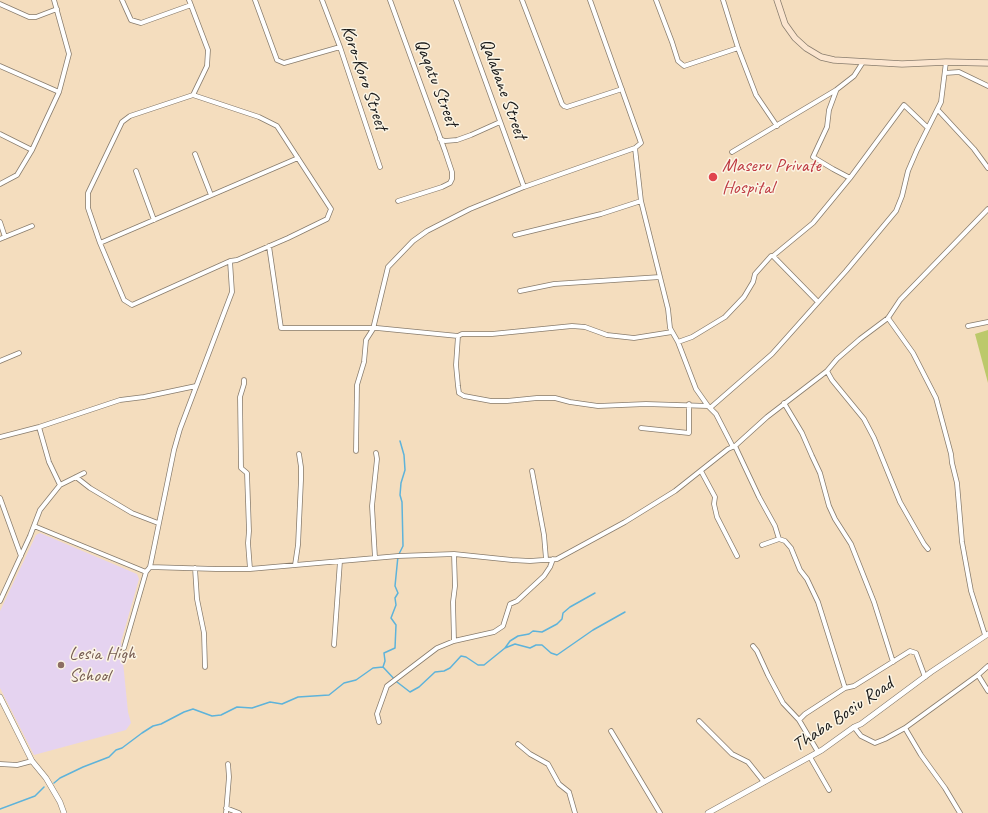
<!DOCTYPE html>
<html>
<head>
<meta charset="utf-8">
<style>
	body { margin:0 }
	canvas { display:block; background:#f4ddbe }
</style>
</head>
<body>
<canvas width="988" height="813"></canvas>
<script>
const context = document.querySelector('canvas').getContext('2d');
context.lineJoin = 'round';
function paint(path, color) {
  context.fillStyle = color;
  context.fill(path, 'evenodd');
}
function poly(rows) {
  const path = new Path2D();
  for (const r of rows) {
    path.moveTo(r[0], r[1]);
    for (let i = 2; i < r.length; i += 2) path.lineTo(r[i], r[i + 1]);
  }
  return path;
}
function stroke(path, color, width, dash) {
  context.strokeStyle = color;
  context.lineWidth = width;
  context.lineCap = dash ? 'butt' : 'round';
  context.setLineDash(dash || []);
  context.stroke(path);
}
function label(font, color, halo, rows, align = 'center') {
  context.font = font + ' Caveat,sans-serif';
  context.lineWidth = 3;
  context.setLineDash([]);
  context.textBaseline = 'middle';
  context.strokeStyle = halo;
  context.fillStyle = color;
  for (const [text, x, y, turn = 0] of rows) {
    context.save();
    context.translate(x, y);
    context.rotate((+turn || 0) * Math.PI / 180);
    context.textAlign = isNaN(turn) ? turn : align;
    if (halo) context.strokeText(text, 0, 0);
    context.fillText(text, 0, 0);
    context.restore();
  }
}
paint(poly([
	[40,533,137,574,139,579,121,642,128,712,131,723,126,730,34,755,0,688,0,611,36,535]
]), '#e5d3f0');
paint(poly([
	[988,330,988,383,975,334]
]), '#bcc96b');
stroke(poly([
	[505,648,515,644,530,648,536,645,542,645,551,653,557,655,593,630,625,612],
	[383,667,397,682,410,692,419,687,435,672,444,671,450,668,461,656,466,657,478,665,484,665,505,648,510,641,518,636,529,634,533,631,542,632,557,624,562,619,563,613,570,607,595,593],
	[54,783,60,778,83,767,109,757,116,750,122,748,142,733,153,726,161,724,184,712,193,709,212,716,221,715,237,707,252,708,270,702,282,704,298,697,329,695,344,683,356,680,373,668,383,667,385,661,384,653,395,648,396,625,391,618,396,605,395,598,398,593,395,586,398,556,403,546,402,502,400,495,401,483,405,470,404,455,400,441],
	[0,809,35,796,44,787]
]), '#5eb3da', 1.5);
const minor = poly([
	[122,0,131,20,141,23,191,5],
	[189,0,208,50,207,66,193,95],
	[255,0,277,60,284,63,340,47],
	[322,0,340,47,380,167],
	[390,0,445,151,452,172,452,179,450,183,442,187,398,201],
	[456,0,524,187],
	[522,0,562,104,564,106,567,107,622,89],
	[590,0,641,143,635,148,641,201],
	[656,0,672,42,678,61,684,66,738,48],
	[723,0,738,48,756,95,777,126],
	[0,4,29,17,36,17,57,9],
	[0,66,59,92],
	[945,73,959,72,988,86],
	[836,91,829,110,827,127,813,157,833,169,850,178],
	[193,95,259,117,277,126,331,209,327,219,288,238,237,260,230,261,132,305,124,300,100,243,88,208,88,193,122,122,130,116,193,95],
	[938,110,974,149,988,168],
	[0,134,32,150],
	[440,139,445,141,457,140,471,135,500,122],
	[732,152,836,90,854,76,863,62],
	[195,154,211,195],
	[136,171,154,220],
	[0,184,17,175,32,150,59,92,69,54,54,0],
	[0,222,5,237],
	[515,235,601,214,641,201,668,309,670,328,678,342,696,389,708,406,716,414,733,447],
	[0,239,32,226],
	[100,243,298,158],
	[269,246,281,328,377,328,458,336,456,365,458,386,459,393,464,396,491,401,507,401,537,398,555,398,570,402,598,406,646,404,708,406],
	[773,256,818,302],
	[520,291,554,284,660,277],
	[888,318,913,353,936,398,951,454,952,463,957,483,962,542,971,591,985,635],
	[968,326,988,322],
	[458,336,462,334,492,334,572,326,585,327,607,335,634,338,672,332],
	[678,342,692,337,725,317,744,297,753,282,755,274,771,256,773,256,813,223,850,178,904,105,928,128],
	[0,361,19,353],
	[827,371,832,380,864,419,874,438,900,502,924,544,928,549],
	[244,380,244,384,240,397,241,468,247,473,249,531,248,543,250,569],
	[784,403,802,433,812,456,820,473,829,506,835,519,851,544,874,602,893,662],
	[710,408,772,354,846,271,896,211,902,196,908,171,917,150,941,102,946,62],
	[39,427,49,462,60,485],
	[641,428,689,433,689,404],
	[0,437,39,427,120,400,144,397,196,386],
	[735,446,759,497,775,526,779,539,785,541,791,548,800,570,807,579,818,602,845,688,854,686,910,651,916,653,925,677],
	[356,451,357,385,364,362,366,340,373,329,388,267,413,241,427,231,470,209,524,187,635,148],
	[532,471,544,535,546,559],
	[701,471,715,497,714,504,717,517,737,556],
	[76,477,90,488,132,513,158,523],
	[0,498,21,556],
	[34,526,146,572],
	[762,545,779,539],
	[375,558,372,506,377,459,376,453],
	[295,565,298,545,301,480,301,467,299,454],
	[150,567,216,569,250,569,398,556,454,554,512,560,530,561,557,559,625,522,675,491,728,449,735,446,767,417,827,371,837,359,860,339,888,318,900,300,988,209],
	[195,568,197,599,204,633,205,667],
	[0,601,30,536,40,510,60,485,84,473],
	[454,641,453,602,455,586,454,554],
	[334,645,340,561],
	[753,646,757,651,768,675,783,703,799,720,818,752],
	[124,648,146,572,150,567,174,450,180,429,232,292,230,261],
	[978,675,988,691],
	[799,720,805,714,845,688],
	[699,721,732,754,748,762,764,782],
	[379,722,377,714,387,686,437,648,454,641,494,632,503,626,510,604,517,601,544,576,550,567,553,559],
	[854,727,861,736,875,743,885,739,905,728,978,675,988,666],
	[905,728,921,755,945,788,960,813],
	[611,731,660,813],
	[518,744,530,754,548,764,559,784,569,792,575,813],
	[810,757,829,790],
	[0,764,17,765,32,761],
	[226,808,239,813],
	[226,813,229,777,228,764]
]);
const tertiary = poly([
	[0,697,32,761,46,778,60,802,64,813],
	[708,813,822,750,854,727,861,724,931,672,988,634]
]);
const secondary = poly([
	[777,0,785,24,795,38,806,48,821,57,834,60,902,64,946,62,988,63]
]);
stroke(minor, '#887c6d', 5.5);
stroke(tertiary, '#887c6d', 6);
stroke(secondary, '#887c6d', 7);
stroke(minor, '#fff', 4);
stroke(tertiary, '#fff', 5);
stroke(secondary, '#fbe5cf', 5.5);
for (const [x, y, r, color] of [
	[713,177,5,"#e0444e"],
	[61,665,4,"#8d6e63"]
]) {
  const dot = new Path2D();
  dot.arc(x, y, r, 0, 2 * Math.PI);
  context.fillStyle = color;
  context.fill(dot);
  stroke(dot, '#fcf5e5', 1.5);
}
label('19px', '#1c1c1c', '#fcf5e5', [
	["Koro-Koro Street",364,78,71],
	["Qaqatu Street",436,83,69],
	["Qalabane Street",503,89,70],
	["Thaba Bosiu Road",843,715,-34]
]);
label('19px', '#be3a42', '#fcf5e5', [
	["Maseru Private",722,166],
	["Hospital",722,188]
], 'left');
label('19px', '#785e54', '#fcf5e5', [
	["Lesia High",69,654],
	["School",69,676]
], 'left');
</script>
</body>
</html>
